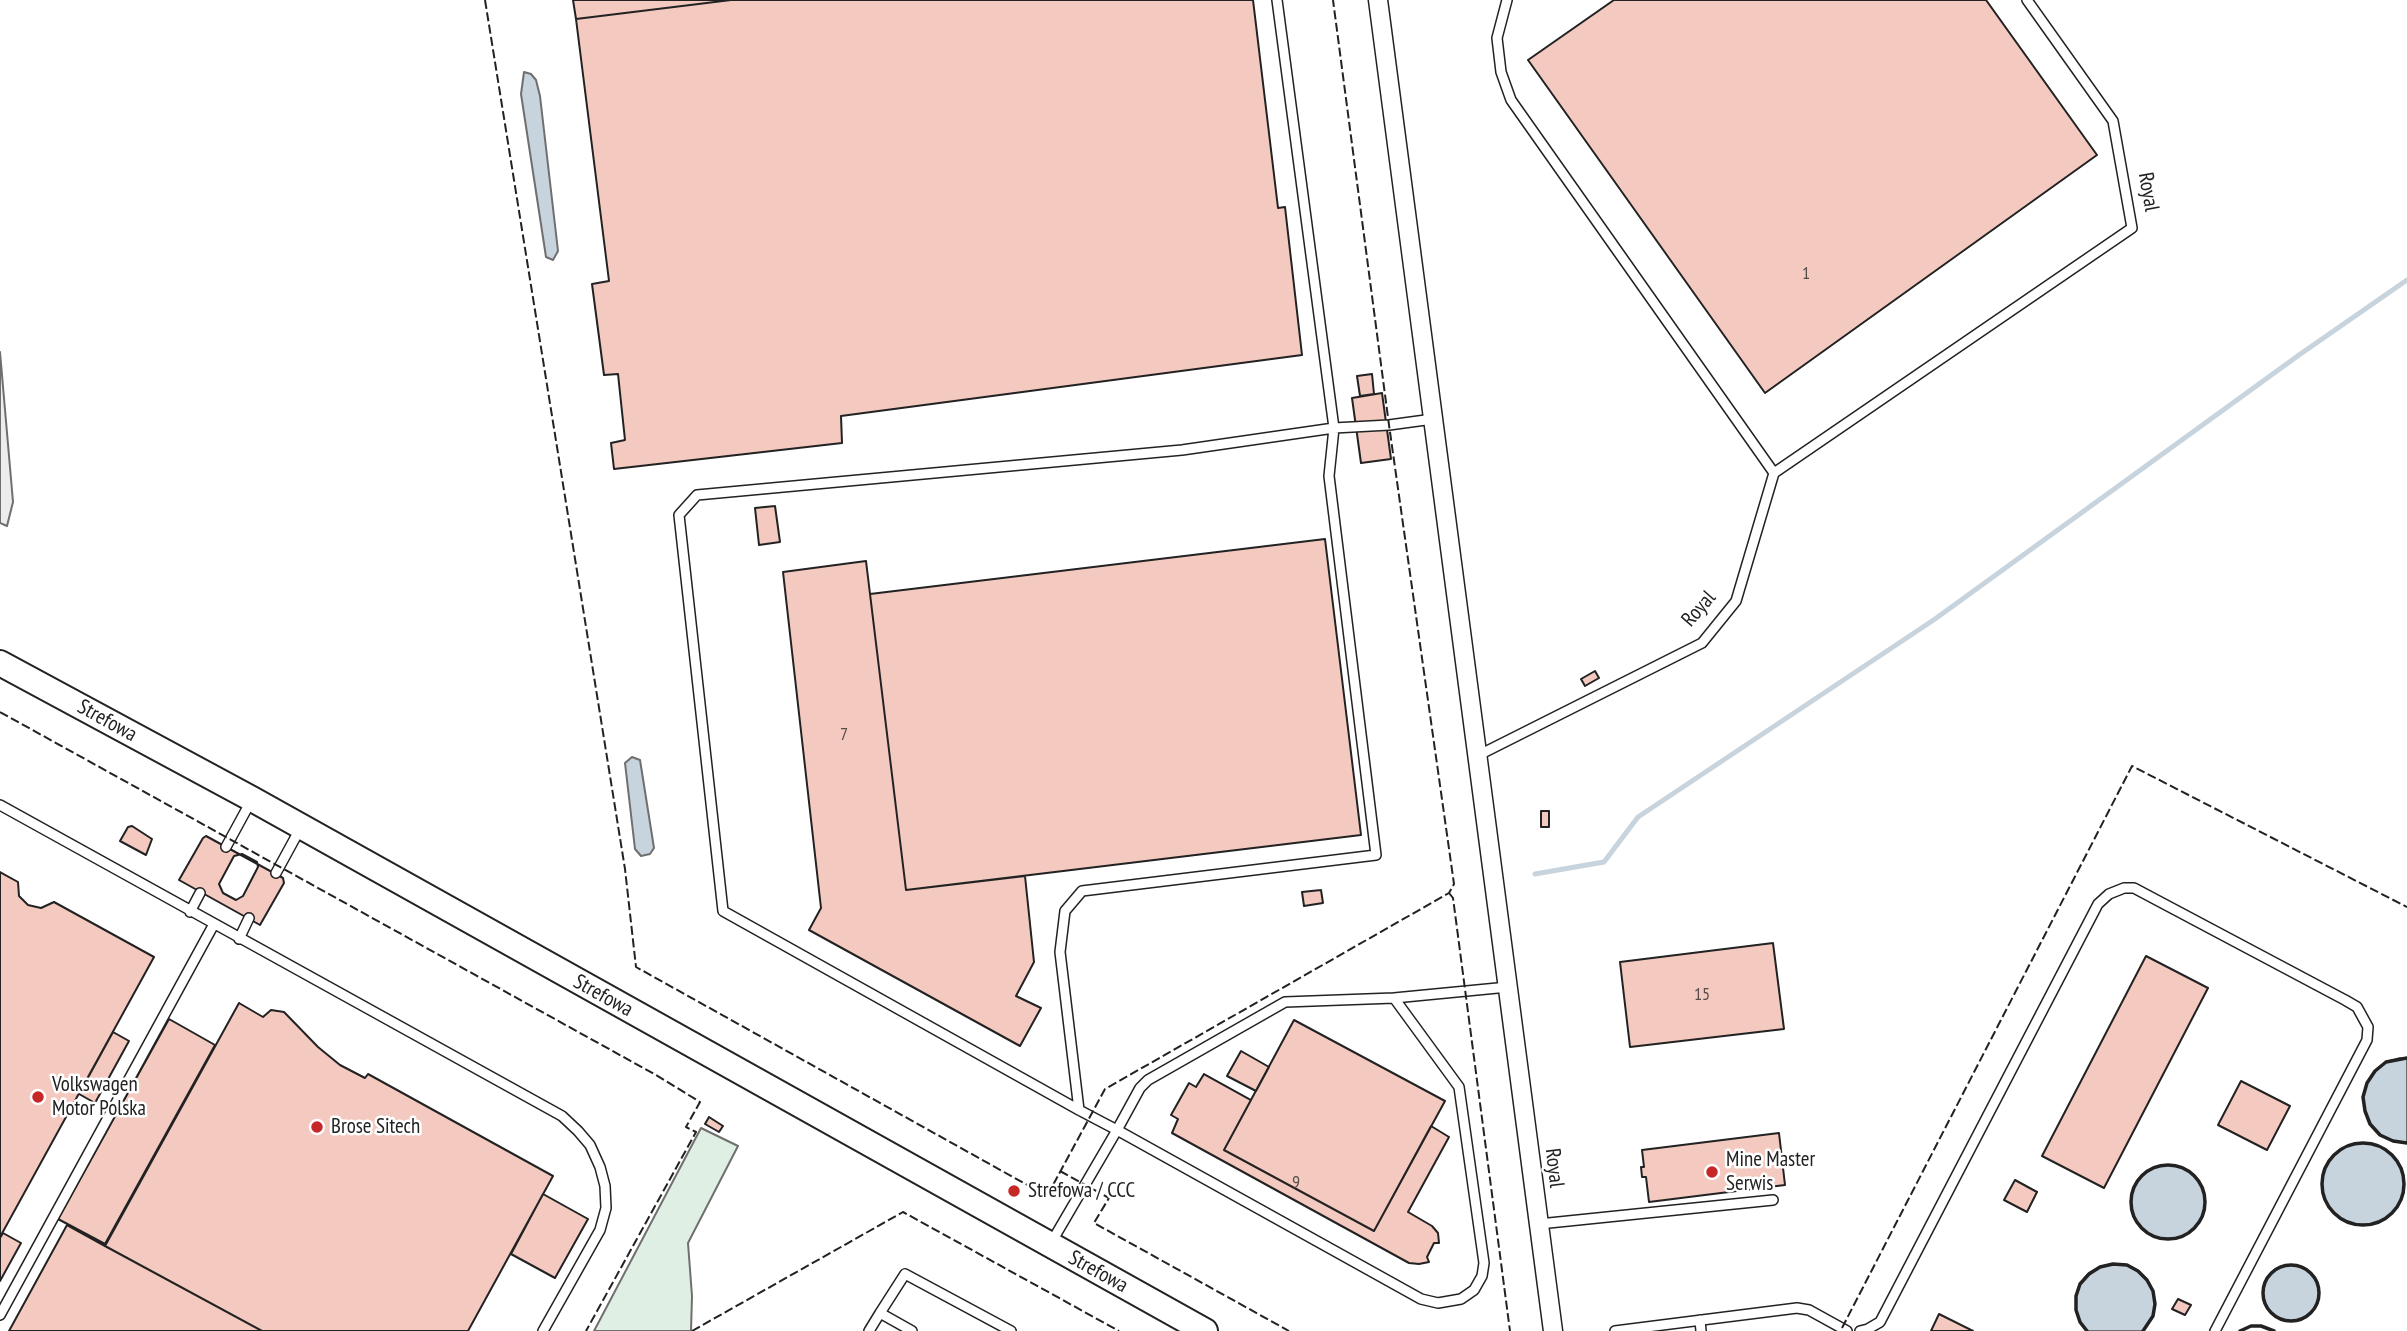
<!DOCTYPE html>
<html>
<head>
<meta charset="utf-8">
<style>
	body { margin:0 }
	canvas { display:block; background:#fff }
</style>
</head>
<body>
<canvas width="2407" height="1331"></canvas>
<script>
const context = document.querySelector('canvas').getContext('2d');
context.lineJoin = 'round';
function paint(path, color) {
  context.fillStyle = color;
  context.fill(path, 'evenodd');
}
function poly(rows) {
  const path = new Path2D();
  for (const r of rows) {
    if (r.length === 3) {
      path.moveTo(r[0] + r[2], r[1]);
      path.arc(r[0], r[1], r[2], 0, 2 * Math.PI);
      continue;
    }
    path.moveTo(r[0], r[1]);
    for (let i = 2; i < r.length; i += 2) path.lineTo(r[i], r[i + 1]);
  }
  return path;
}
function stroke(path, color, width, dash) {
  context.strokeStyle = color;
  context.lineWidth = width;
  context.lineCap = dash ? 'butt' : 'round';
  context.setLineDash(dash || []);
  context.stroke(path);
}
function label(font, color, halo, rows, align = 'center') {
  context.font = font + ' "PT Sans Narrow",sans-serif';
  context.lineWidth = 5;
  context.setLineDash([]);
  context.textBaseline = 'middle';
  context.strokeStyle = halo;
  context.fillStyle = color;
  for (const [text, x, y, turn = 0] of rows) {
    context.save();
    context.translate(x, y);
    context.rotate((+turn || 0) * Math.PI / 180);
    context.textAlign = isNaN(turn) ? turn : align;
    if (halo) context.strokeText(text, 0, 0);
    context.fillText(text, 0, 0);
    context.restore();
  }
}
const green = poly([
	[701,1128,738,1146,688,1243,692,1296,691,1331,594,1331,701,1128]
]);
paint(green, '#e0efe3');
stroke(green, '#6f6f6f', 2);
const parking = poly([
	[0,352,13,502,7,526,0,523,0,352]
]);
paint(parking, '#ededed');
stroke(parking, '#6f6f6f', 2);
const water = poly([
	[524,72,531,74,536,80,540,96,558,251,553,260,546,257,521,94,524,72],
	[632,757,640,760,654,848,650,854,641,856,635,849,625,763,632,757],
	[2400,1058,2407,1058,2407,1143,2393,1141,2380,1135,2370,1124,2365,1111,2363,1097,2367,1083,2375,1071,2386,1062,2400,1058],
	[2363,1184,41],
	[2168,1202,37],
	[2113,1264,2127,1265,2138,1271,2147,1280,2153,1291,2155,1304,2153,1316,2143,1331,2087,1331,2080,1322,2076,1310,2076,1296,2080,1284,2089,1273,2100,1267,2113,1264],
	[2291,1293,28]
]);
paint(water, '#c7d3dd');
stroke(water, '#6f6f6f', 2);
stroke(poly([
	[1535,874,1604,862,1638,817,1935,619,2299,355,2407,280]
]), '#c7d3dd', 5);
const building = poly([
	[573,0,731,0,576,19,573,0],
	[731,0,1253,0,1278,208,1285,207,1302,355,841,416,842,443,614,469,611,443,625,440,618,374,604,375,592,284,609,281,576,19,731,0],
	[1614,0,1986,0,2097,155,1765,393,1528,60,1614,0],
	[1372,374,1374,394,1360,396,1357,376,1372,374],
	[1382,393,1391,459,1361,463,1352,398,1382,393],
	[775,506,780,542,759,545,755,508,775,506],
	[1325,539,1361,835,906,890,870,594,1325,539],
	[866,561,906,890,1025,876,1034,962,1016,996,1041,1008,1020,1046,809,930,821,908,783,572,866,561],
	[1595,671,1599,678,1585,686,1581,679,1595,671],
	[1541,811,1549,811,1549,827,1541,827,1541,811],
	[132,826,152,839,146,855,120,841,128,827,132,826],
	[206,836,283,878,284,883,260,925,179,880,203,838,206,836],
	[242,854,257,862,258,867,243,896,236,900,223,893,219,884,234,856,242,854],
	[0,872,18,882,19,896,28,905,41,908,54,902,154,957,0,1237,0,872],
	[1321,890,1323,903,1304,906,1302,892,1321,890],
	[1773,943,1784,1029,1630,1047,1620,962,1773,943],
	[2146,956,2208,988,2104,1188,2042,1156,2146,956],
	[239,1003,263,1017,271,1010,284,1012,318,1047,340,1065,365,1078,368,1074,553,1176,468,1331,262,1331,105,1246,239,1003],
	[169,1019,215,1045,105,1244,58,1219,169,1019],
	[1294,1020,1445,1101,1374,1231,1224,1150,1294,1020],
	[113,1032,129,1041,95,1103,79,1094,113,1032],
	[1241,1051,1269,1067,1256,1091,1227,1076,1241,1051],
	[1204,1074,1251,1100,1224,1150,1374,1231,1431,1126,1449,1137,1408,1212,1432,1226,1438,1233,1439,1243,1434,1243,1427,1257,1429,1262,1419,1264,1409,1263,1172,1133,1178,1119,1171,1115,1189,1083,1196,1087,1204,1074],
	[2241,1081,2290,1106,2267,1150,2218,1125,2241,1081],
	[709,1117,723,1126,719,1132,705,1124,709,1117],
	[1779,1133,1785,1185,1649,1202,1646,1177,1642,1177,1641,1167,1644,1167,1642,1150,1779,1133],
	[2015,1180,2037,1192,2027,1212,2004,1200,2015,1180],
	[543,1194,588,1219,555,1278,511,1254,543,1194],
	[67,1225,105,1246,262,1331,9,1331,67,1225],
	[3,1233,21,1243,0,1281,0,1238,3,1233],
	[2178,1299,2191,1305,2185,1315,2172,1309,2178,1299],
	[1939,1314,1973,1331,1931,1331,1939,1314]
]);
paint(building, '#f3c9c0');
stroke(building, '#222', 2);
const lane = poly([
	[1277,0,1334,428,1389,425,1433,419],
	[1507,0,1497,38,1501,72,1511,100,1774,473],
	[1477,756,1702,643,1736,601,1774,473,2132,228,2113,121,2027,0],
	[0,805,562,1116,578,1131,590,1145,600,1167,605,1186,606,1208,600,1230,543,1331],
	[226,847,251,801],
	[276,873,300,829],
	[190,912,200,893],
	[239,939,249,918],
	[1394,998,1508,987],
	[1539,1224,1773,1200],
	[1051,1243,1117,1130,1140,1088,1148,1080,1285,1002,1394,998,1459,1087,1484,1263,1482,1276,1474,1290,1461,1299,1438,1303,1421,1299,1117,1130,1096,1119,1079,1110,723,911,679,515,697,495,1182,450,1334,428,1329,476,1376,855,1082,891,1065,911,1060,952,1079,1110],
	[880,1313,905,1274,1011,1331],
	[0,1315,214,924],
	[1700,1320,1701,1331],
	[869,1331,880,1313,912,1331],
	[1615,1331,1797,1308,1809,1310,1847,1331],
	[1860,1331,1868,1329,1880,1322,2098,904,2109,894,2124,888,2134,888,2345,1000,2357,1007,2368,1027,2367,1040,2215,1331]
]);
const street = poly([
	[1378,0,1553,1331]
]);
const secondary = poly([
	[0,663,252,799,1205,1331]
]);
stroke(lane, '#222', 12);
stroke(street, '#222', 21);
stroke(secondary, '#222', 28);
stroke(lane, '#fff', 9);
stroke(street, '#fff', 18);
stroke(secondary, '#fff', 24);
stroke(poly([
	[485,0,625,869,636,967,1047,1196,1105,1089,1449,893,1454,884,1389,425,1333,0],
	[0,712,656,1075,700,1102,686,1127,696,1132,586,1331],
	[1449,893,1453,898,1510,1331],
	[1060,1171,1109,1198,1094,1223,1289,1331],
	[1842,1328,2132,766,2407,907],
	[692,1331,903,1212,1119,1331]
]), '#222', 2, [9, 3.5]);
stroke(poly([
	[2407,1058,2386,1062,2375,1071,2367,1083,2363,1097,2365,1111,2370,1124,2380,1135,2393,1141,2407,1143],
	[2363,1184,41],
	[2168,1202,37],
	[2291,1293,28],
	[2087,1331,2080,1322,2076,1310,2076,1296,2080,1284,2089,1274,2100,1267,2113,1264,2127,1265,2138,1271,2147,1280,2153,1291,2155,1304,2153,1316,2143,1331],
	[2240,1331,2251,1326,2261,1326,2274,1331]
]), '#222', 3.5);
for (const [x, y, r, color] of [
	[38,1097,7,"#c62828"],
	[317,1127,7,"#c62828"],
	[1712,1172,7,"#c62828"],
	[1014,1191,7,"#c62828"]
]) {
  const dot = new Path2D();
  dot.arc(x, y, r, 0, 2 * Math.PI);
  context.fillStyle = color;
  context.fill(dot);
  stroke(dot, '#fff', 2.5);
}
label('18px', '#564c4a', null, [
	["1",1806,274],
	["7",844,735],
	["15",1702,995],
	["9",1296,1183]
]);
label('21px', '#222', '#fff', [
	["Royal",2148,192,80],
	["Royal",1699,609,-49],
	["Strefowa",107,721,29],
	["Strefowa",603,996,29],
	["Royal",1554,1168,83],
	["Strefowa",1098,1272,29]
]);
label('21px', '#222', '#fff', [
	["Volkswagen",52,1085],
	["Motor Polska",52,1109],
	["Brose Sitech",331,1127],
	["Mine Master",1726,1160],
	["Serwis",1726,1184],
	["Strefowa / CCC",1028,1191]
], 'left');
</script>
</body>
</html>
